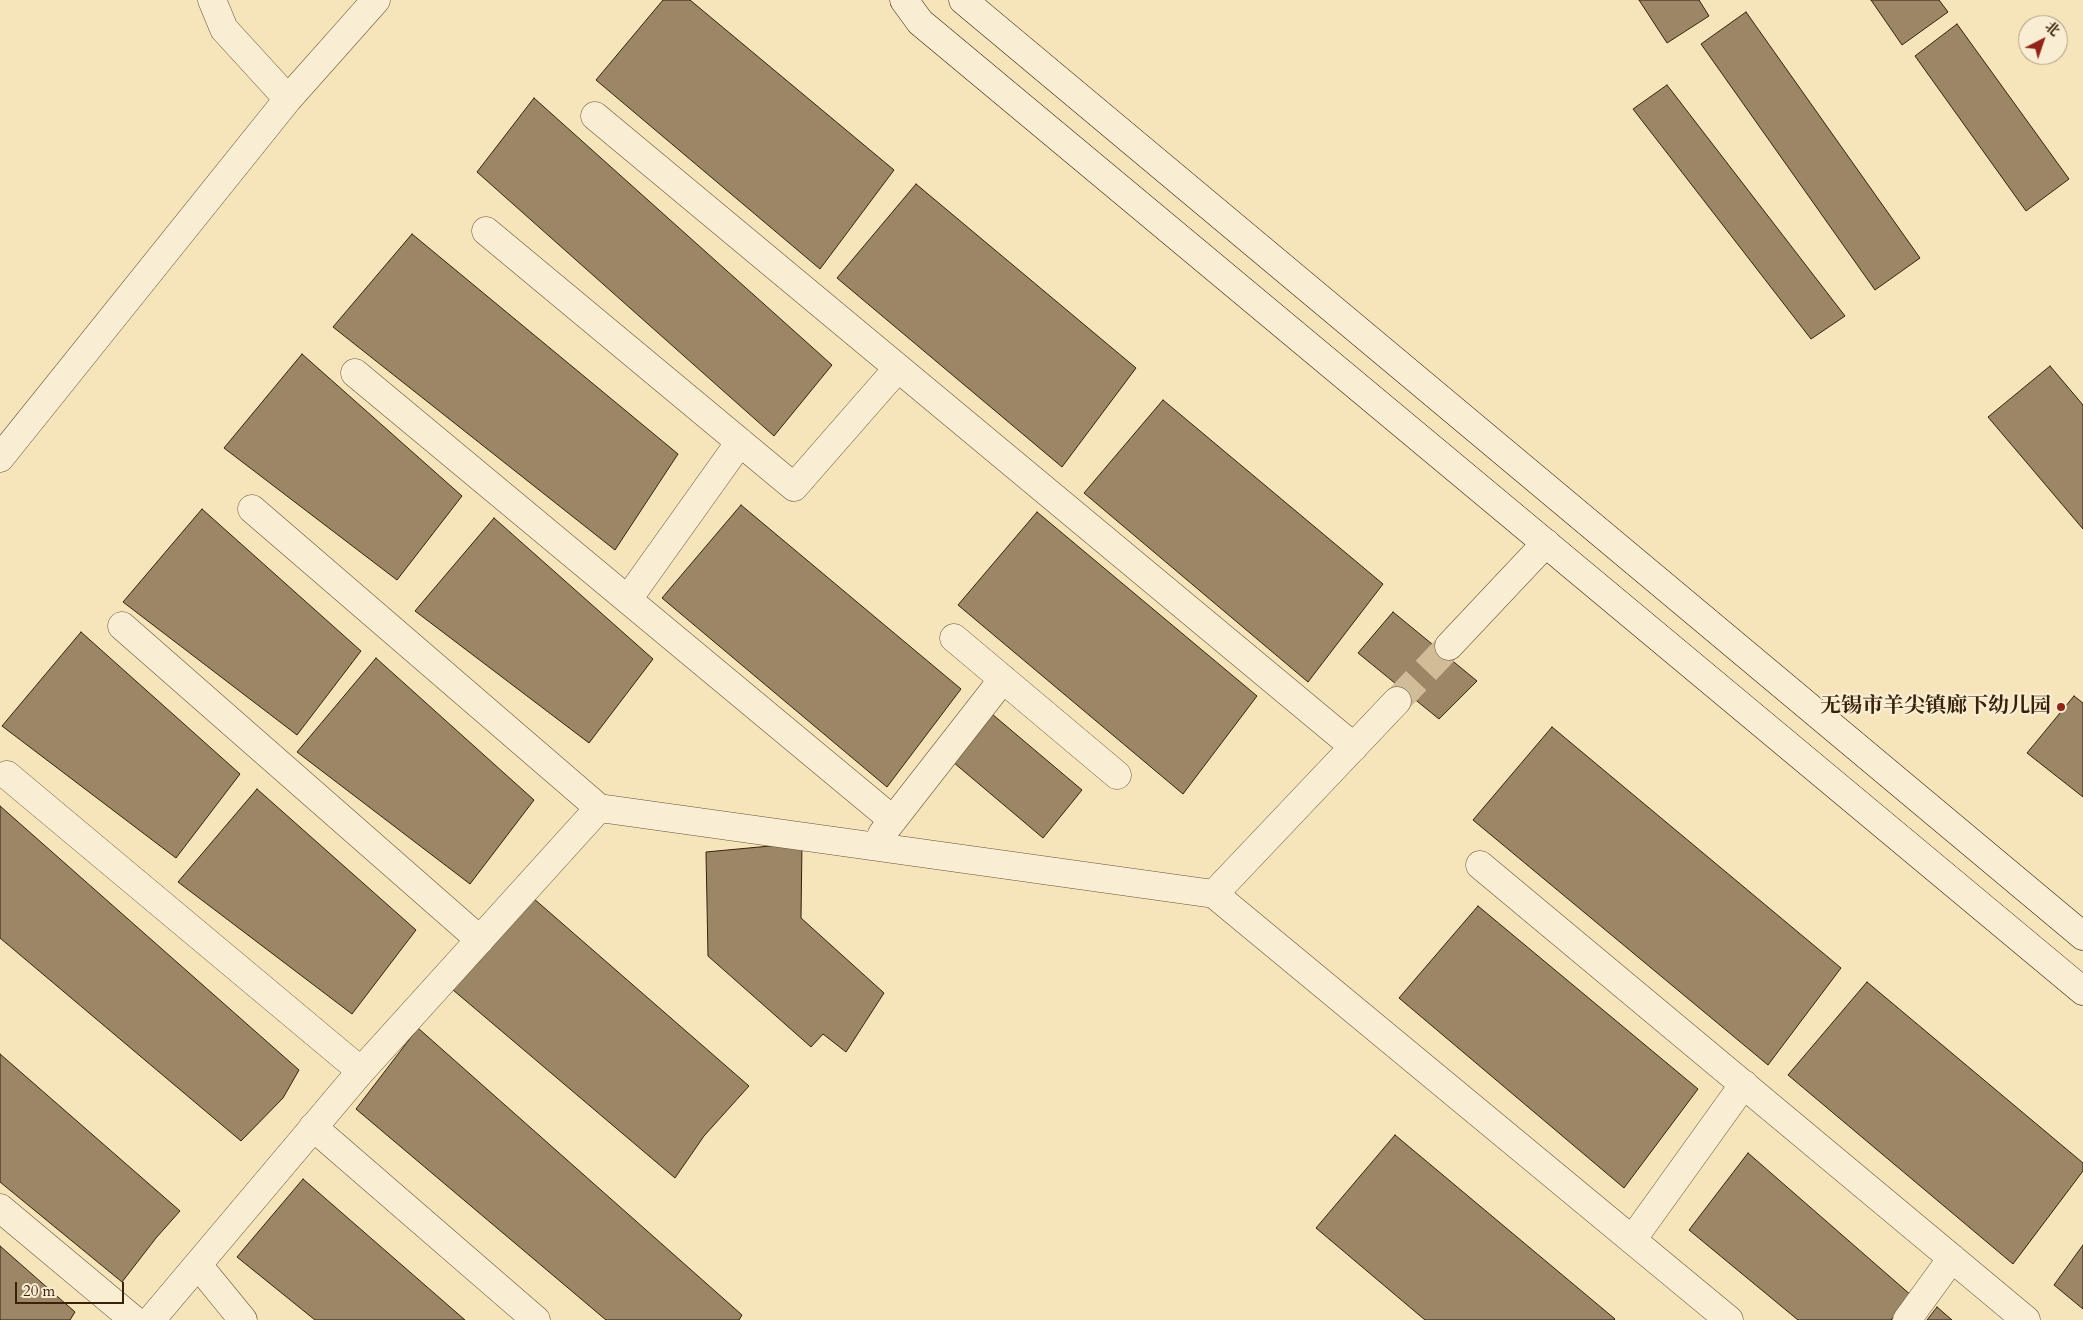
<!DOCTYPE html>
<html>
<head>
<meta charset="utf-8">
<style>
	body { margin:0 }
	#map { position:relative; width:2083px; height:1320px; overflow:hidden; background:#f6e4bb; font-family:Cardo,"Noto Serif SC",serif }
	canvas { display:block }
	.north { position:absolute; left:2018px; top:15px; width:50px; height:50px; box-sizing:border-box; background:#f9edd3; border:1px solid #ac9b83; border-radius:50%; rotate:41deg; font-size:14px; font-weight:700; line-height:20px; text-align:center; color:#39210a }
	.north::after { content:''; display:block; margin:auto; width:18px; height:22px; background:#8f2418; clip-path:polygon(50% 0,100% 100%,50% 72%,0 100%) }
	.scale { position:absolute; left:15px; top:1282px; width:109px; height:22px; box-sizing:border-box; border:2px solid #39210a; border-top:0; padding-left:6px; font-size:15px; line-height:18px; white-space:nowrap; color:#39210a; -webkit-text-stroke:4px #f9edd3; paint-order:stroke }
</style>
</head>
<body>
<div id="map">
<canvas width="2083" height="1320"></canvas>
<div class="north">北</div>
<div class="scale">20 m</div>
</div>
<script>
const context = document.querySelector('canvas').getContext('2d');
context.lineJoin = 'round';
function paint(path, color) {
  context.fillStyle = color;
  context.fill(path, 'evenodd');
}
function poly(rows) {
  const path = new Path2D();
  for (const r of rows) {
    path.moveTo(r[0], r[1]);
    for (let i = 2; i < r.length; i += 2) path.lineTo(r[i], r[i + 1]);
  }
  return path;
}
function stroke(path, color, width, dash) {
  context.strokeStyle = color;
  context.lineWidth = width;
  context.lineCap = dash ? 'butt' : 'round';
  context.setLineDash(dash || []);
  context.stroke(path);
}
function label(font, color, halo, rows, align = 'center') {
  context.font = font + ' Cardo,"Noto Serif SC",serif';
  context.lineWidth = 4.5;
  context.setLineDash([]);
  context.textBaseline = 'middle';
  context.strokeStyle = halo;
  context.fillStyle = color;
  for (const [text, x, y, turn = 0] of rows) {
    context.save();
    context.translate(x, y);
    context.rotate((+turn || 0) * Math.PI / 180);
    context.textAlign = isNaN(turn) ? turn : align;
    if (halo) context.strokeText(text, 0, 0);
    context.fillText(text, 0, 0);
    context.restore();
  }
}
const building = poly([
	[663,0,690,0,894,170,820,269,596,80,663,0],
	[1639,0,1699,0,1709,16,1667,43,1639,0],
	[1871,0,1939,0,1948,12,1902,45,1871,0],
	[1746,12,1920,258,1875,290,1701,44,1746,12],
	[1957,24,2069,179,2026,211,1915,56,1957,24],
	[1667,85,1845,316,1811,339,1633,109,1667,85],
	[534,98,832,365,774,436,477,172,534,98],
	[916,184,1136,368,1062,467,837,278,916,184],
	[412,234,678,454,615,550,333,327,412,234],
	[302,354,462,496,397,580,224,448,302,354],
	[2050,366,2083,405,2083,529,1988,417,2050,366],
	[1163,400,1383,584,1308,682,1084,493,1163,400],
	[741,505,961,689,887,787,662,598,741,505],
	[202,509,361,651,297,735,123,602,202,509],
	[1037,512,1257,696,1183,794,958,605,1037,512],
	[494,518,653,659,589,743,415,611,494,518],
	[1393,612,1477,681,1439,719,1358,653,1393,612],
	[81,632,240,774,176,858,2,726,81,632],
	[376,658,534,800,470,884,297,752,376,658],
	[2074,696,2083,703,2083,797,2027,753,2074,696],
	[992,714,1082,790,1043,838,953,762,992,714],
	[1552,727,1841,968,1768,1065,1473,820,1552,727],
	[257,789,416,930,352,1014,178,882,257,789],
	[0,806,299,1070,283,1098,241,1141,0,938,0,806],
	[802,843,801,918,884,993,846,1052,823,1034,811,1047,708,956,706,852,802,843],
	[525,891,749,1086,704,1136,675,1178,446,984,525,891],
	[1478,906,1698,1089,1624,1188,1399,998,1478,906],
	[1867,982,2083,1163,2083,1171,2013,1264,1788,1075,1867,982],
	[418,1028,742,1315,739,1320,606,1320,356,1109,418,1028],
	[0,1054,180,1211,156,1238,122,1282,0,1182,0,1054],
	[1395,1135,1615,1319,1614,1320,1425,1320,1316,1228,1395,1135],
	[1748,1153,1912,1296,1891,1320,1798,1320,1689,1230,1748,1153],
	[303,1179,465,1320,315,1320,237,1257,303,1179],
	[2083,1245,2083,1309,2054,1285,2083,1245],
	[0,1246,75,1312,70,1320,0,1320,0,1246],
	[1937,1307,1952,1320,1927,1320,1937,1307]
]);
paint(building, '#9b8666');
stroke(building, '#39210a', 1);
stroke(poly([
	[1397,701,1449,646]
]), '#d0bd98', 28, [28, 14]);
const street = poly([
	[212,0,224,29,288,99],
	[595,116,1354,747],
	[486,231,794,487,898,368],
	[355,373,893,820],
	[0,458,288,99,376,0],
	[252,509,599,808],
	[628,599,740,442],
	[122,626,480,940],
	[954,638,1117,775],
	[1449,646,1546,543],
	[7,775,361,1071],
	[882,834,1003,679],
	[1480,865,2026,1320],
	[1214,894,1729,1320],
	[313,1127,536,1320],
	[0,1208,134,1320],
	[1632,1240,1744,1084],
	[198,1265,243,1320],
	[151,1320,361,1071,599,808,1214,894,1397,701],
	[1907,1320,1952,1258]
]);
const secondary = poly([
	[904,0,920,22,2083,991],
	[963,0,2083,936]
]);
stroke(street, '#685236', 29);
stroke(secondary, '#39210a', 29);
stroke(street, '#f9edd3', 28);
stroke(secondary, '#f9edd3', 28);
for (const [x, y, r, color] of [
	[2061,707,5,"#8f2418"]
]) {
  const dot = new Path2D();
  dot.arc(x, y, r, 0, 2 * Math.PI);
  context.fillStyle = color;
  context.fill(dot);
  stroke(dot, '#f9edd3', 2);
}
label('bold 21px', '#39210a', '#f9edd3', [
	["无锡市羊尖镇廊下幼儿园",2051,707]
], 'right');
</script>
</body>
</html>
